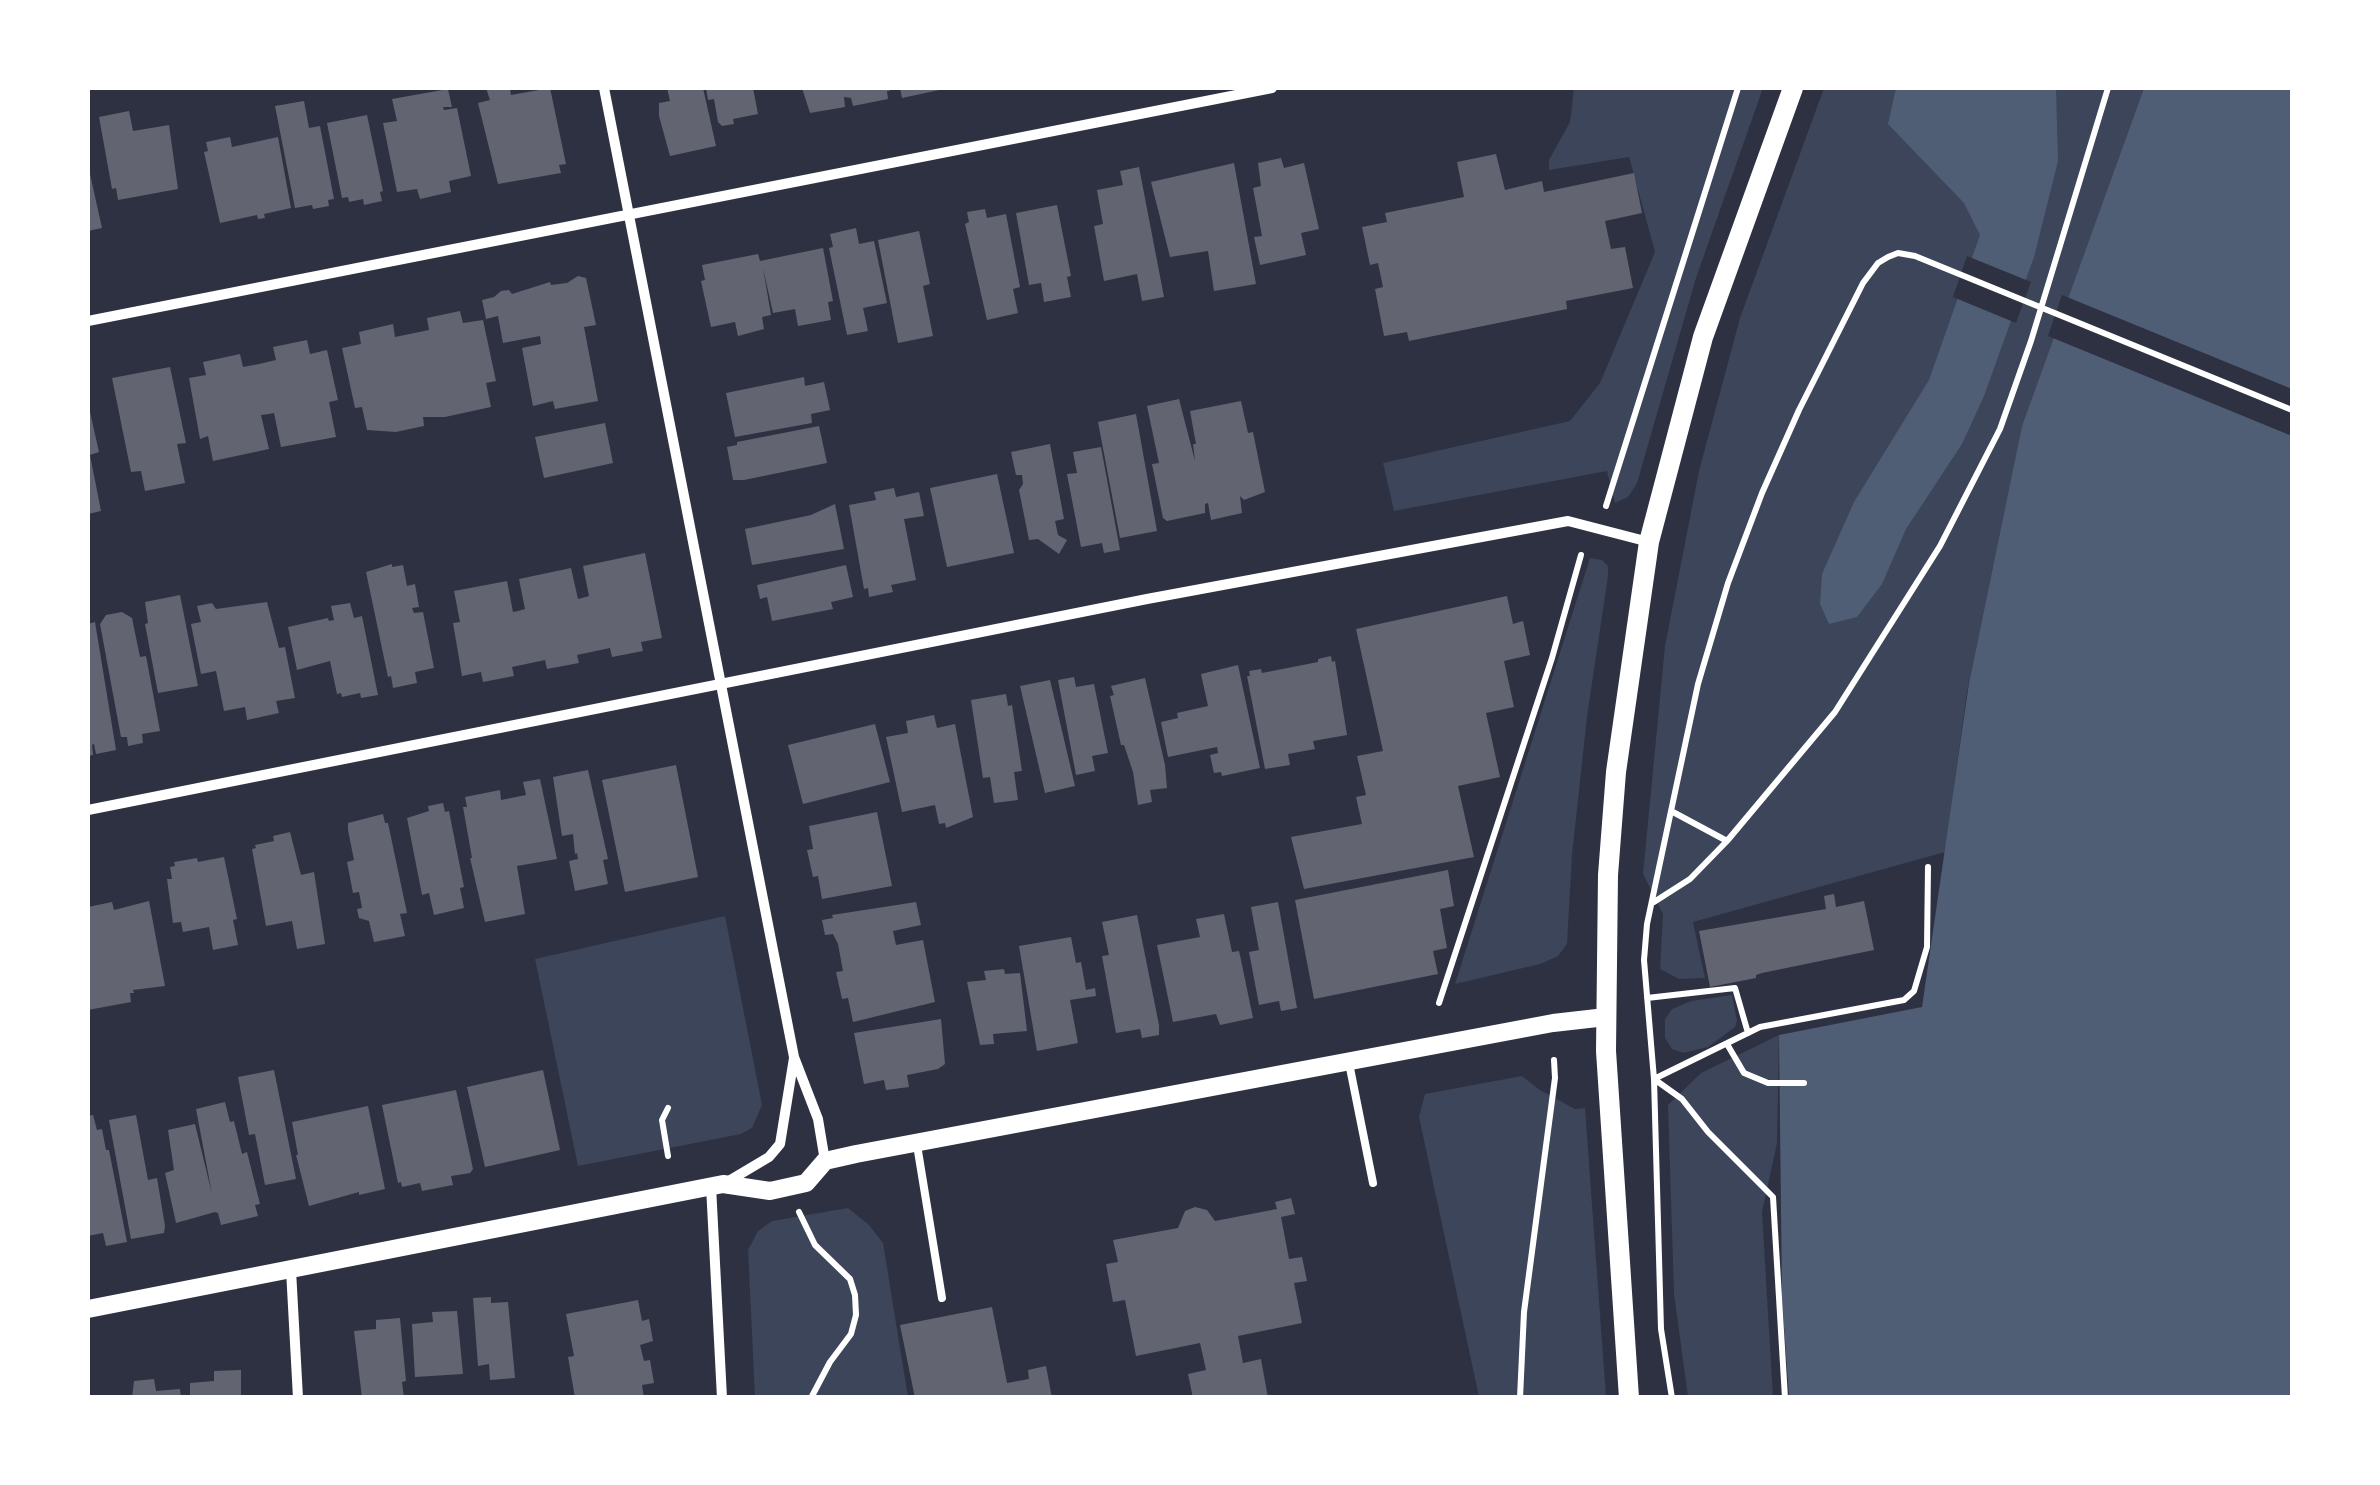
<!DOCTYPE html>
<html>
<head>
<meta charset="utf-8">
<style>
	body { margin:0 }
	#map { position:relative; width:2380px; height:1485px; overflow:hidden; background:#2d3142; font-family:Overpass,sans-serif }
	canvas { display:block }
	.frame { position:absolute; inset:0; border:90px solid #fff; pointer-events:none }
</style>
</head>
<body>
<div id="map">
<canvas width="2380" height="1485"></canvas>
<div class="frame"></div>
</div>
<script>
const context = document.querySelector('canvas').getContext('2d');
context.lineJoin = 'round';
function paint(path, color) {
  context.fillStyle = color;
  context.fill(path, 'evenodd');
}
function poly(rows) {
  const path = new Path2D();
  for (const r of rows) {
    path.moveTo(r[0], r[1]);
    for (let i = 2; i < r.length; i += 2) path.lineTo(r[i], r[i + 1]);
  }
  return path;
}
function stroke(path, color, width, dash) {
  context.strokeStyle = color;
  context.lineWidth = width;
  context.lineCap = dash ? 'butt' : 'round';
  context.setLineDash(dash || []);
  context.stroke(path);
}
paint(poly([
	[1574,88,1763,88,1696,278,1637,483,1628,497,1615,503,1607,471,1394,511,1383,463,1570,421,1600,383,1655,252,1629,157,1549,170,1549,160,1570,122],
	[1824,88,2144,88,2022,427,1967,692,1945,852,1693,922,1705,978,1679,979,1660,969,1663,914,1643,874,1665,646,1699,471,1740,318],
	[1590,558,1602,560,1608,566,1608,576,1587,717,1572,855,1567,944,1558,956,1540,964,1455,984],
	[725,916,762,1105,752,1128,741,1134,578,1166,535,959],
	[1732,995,1737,1021,1735,1027,1708,1047,1683,1053,1672,1049,1665,1038,1665,1019,1672,1009,1691,1001],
	[1779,1035,1777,1143,1762,1212,1773,1397,1688,1397,1674,1294,1668,1105,1701,1073],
	[1522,1076,1540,1090,1575,1109,1585,1108,1606,1397,1479,1397,1419,1117,1425,1094],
	[848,1208,869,1225,883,1243,908,1397,755,1397,748,1250,758,1231,772,1221]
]), '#3c4559');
paint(poly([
	[1896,88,2056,88,2058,161,2034,257,1984,396,1962,444,1906,529,1882,584,1857,617,1829,624,1820,604,1822,574,1854,502,1929,380,1980,235,1964,203,1888,124],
	[2144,88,2292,88,2292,1397,1789,1397,1782,1297,1779,1035,1922,1007,1969,683,2022,426]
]), '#4f5d75');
paint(poly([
	[1967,256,2031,282,2016,323,1953,297],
	[2062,295,2292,389,2292,436,2048,336]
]), '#2d3142');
paint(poly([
	[486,88,510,88,511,95,550,88,566,164,559,165,561,173,498,184,478,103,490,100],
	[667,88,703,88,716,146,670,156,659,116,659,103,670,101],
	[706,88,753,88,758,114,733,119,734,124,722,126,718,122,714,99,708,100],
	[802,88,889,88,890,91,887,91,888,99,853,106,851,98,844,97,845,107,810,113],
	[900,88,944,88,944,89,902,98],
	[448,89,452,107,443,107,444,110,457,108,471,176,449,181,451,192,420,199,417,189,397,192,383,123,397,121,392,99],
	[304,101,309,128,320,126,334,199,328,200,329,206,313,209,312,205,295,208,275,106],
	[129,111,133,131,169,125,178,189,118,200,116,188,112,189,99,117],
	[367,115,383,191,380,192,382,201,364,205,363,199,349,202,348,197,342,198,327,123],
	[230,137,232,147,278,137,291,208,264,214,265,218,258,219,257,215,220,223,204,152,208,151,206,142],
	[1496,154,1505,190,1542,181,1544,192,1634,173,1642,213,1605,221,1611,249,1625,247,1633,288,1566,301,1567,309,1409,341,1407,332,1384,336,1375,289,1383,287,1378,263,1370,265,1362,227,1387,222,1385,213,1464,197,1457,162],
	[1281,158,1284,168,1304,163,1319,229,1301,233,1306,255,1260,265,1254,237,1262,236,1253,188,1261,186,1258,163],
	[1234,163,1256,284,1214,291,1208,251,1170,257,1151,182],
	[88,165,102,228,88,231],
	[1139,167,1164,297,1142,301,1137,274,1104,281,1094,226,1103,224,1097,190,1123,185,1120,171],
	[1057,205,1071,276,1067,277,1071,297,1044,302,1041,283,1029,285,1016,213],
	[985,209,987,218,1006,214,1020,287,1013,289,1018,313,987,320,965,224,969,222,967,212],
	[856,228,859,244,874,241,887,303,863,308,868,331,847,335,829,248,833,247,830,234],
	[919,231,930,284,923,286,933,336,898,343,878,240],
	[823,248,833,301,828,302,831,320,798,326,795,309,773,313,763,268,771,315,762,317,764,329,738,336,735,322,711,327,701,281,705,280,702,265,758,254,760,261],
	[578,276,586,278,596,325,584,327,598,401,555,409,553,401,533,406,522,348,541,344,540,336,503,343,498,316,486,319,482,300,494,297,501,291,509,290,512,294,550,282,551,285,567,283],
	[460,311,463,323,483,320,496,381,486,383,491,407,445,417,423,417,424,426,396,432,367,430,362,407,355,408,342,348,361,344,359,332,393,324,395,337,429,330,427,318],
	[307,340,310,354,327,350,338,400,329,402,336,437,281,447,274,413,269,414,261,415,269,449,213,461,208,436,200,439,189,378,206,375,203,362,240,354,243,367,259,364,276,360,273,347],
	[170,367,186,443,177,444,185,483,145,491,141,471,131,472,112,378],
	[804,377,805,386,824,382,830,410,811,414,812,423,735,437,726,393],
	[1179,399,1195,461,1193,444,1196,444,1190,411,1241,401,1248,433,1253,432,1265,492,1244,500,1240,496,1242,513,1211,520,1208,503,1205,504,1205,513,1167,521,1163,518,1152,464,1159,463,1147,406],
	[88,403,99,452,90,455,101,511,88,514],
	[1136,414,1157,531,1120,538,1098,422],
	[605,423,613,463,544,478,535,437],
	[819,426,827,463,744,480,733,480,727,447,737,445,737,442],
	[1050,444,1064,519,1055,521,1058,535,1067,540,1059,554,1038,539,1029,540,1019,490,1023,484,1022,475,1016,475,1011,452],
	[1101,447,1120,550,1104,553,1102,543,1081,547,1067,474,1077,473,1073,452],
	[997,474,1014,553,947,567,930,488],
	[894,488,896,497,919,492,924,516,904,519,916,580,891,585,893,592,869,597,868,588,864,589,849,505,876,500,874,492],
	[835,504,844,549,752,565,745,529,811,515],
	[645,553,662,638,641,642,643,651,612,657,610,648,577,655,579,663,547,669,545,660,512,667,514,676,483,682,481,672,462,676,453,623,460,622,454,591,507,581,513,612,518,611,525,609,519,579,571,568,578,599,582,598,589,596,583,566],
	[392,564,392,567,403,565,407,586,415,584,419,607,412,608,414,613,423,612,434,668,415,672,417,683,393,688,391,676,388,677,366,572],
	[846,565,853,597,831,602,833,609,772,621,767,597,760,599,757,585],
	[180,595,198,686,158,693,145,624,148,623,145,602],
	[1507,596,1513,624,1523,621,1530,655,1504,661,1514,707,1486,713,1500,777,1458,786,1474,857,1304,889,1291,837,1362,824,1356,797,1366,795,1357,756,1383,751,1356,629],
	[267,602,279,648,285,647,295,698,276,701,279,713,247,720,245,707,224,711,216,671,201,674,191,624,201,622,197,606,212,603,216,609],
	[350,603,354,618,362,616,378,695,361,698,360,693,342,697,341,693,337,694,330,661,297,670,288,627,328,618,329,621,334,620,331,606],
	[122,612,132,618,140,657,146,656,160,731,142,734,143,743,128,746,127,737,121,737,100,624,106,615],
	[95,622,116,750,96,754,94,744,92,745,93,755,88,756,88,624],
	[1331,656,1332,662,1335,661,1347,735,1313,741,1315,749,1288,754,1290,765,1265,769,1247,676,1250,676,1249,671,1261,669,1262,673,1318,662,1318,659],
	[1238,665,1260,768,1222,776,1221,772,1214,773,1210,755,1218,753,1217,747,1168,757,1161,722,1178,718,1177,713,1208,706,1201,674],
	[1074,677,1076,687,1094,684,1108,753,1092,756,1095,771,1076,775,1058,680],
	[1145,678,1165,765,1167,788,1150,790,1152,802,1138,805,1133,772,1124,745,1121,745,1110,696,1114,695,1111,686],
	[1050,680,1075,786,1045,793,1020,686],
	[1006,694,1008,706,1012,705,1022,771,1014,772,1018,800,994,803,990,777,983,778,971,700],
	[934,715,937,728,955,724,973,817,946,828,945,823,939,824,935,805,902,812,886,737,908,733,906,721],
	[875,724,890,782,803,804,788,745],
	[676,765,698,877,625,892,602,780],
	[588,770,608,859,603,860,608,884,575,891,569,861,578,859,577,853,575,854,573,834,562,836,553,777],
	[540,779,557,859,517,866,525,914,485,922,470,858,472,858,463,807,467,807,465,797,500,790,501,800,526,795,523,782],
	[443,803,445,812,449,811,464,887,460,888,464,908,434,915,429,893,422,895,407,818,429,811,428,806],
	[877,812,892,886,822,899,818,876,813,877,807,850,813,849,809,826],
	[383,814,385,823,388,823,407,913,400,914,405,936,374,942,369,921,359,918,357,909,362,908,359,892,353,893,347,862,354,860,348,830,348,823],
	[290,832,301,875,314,872,325,944,297,949,292,921,266,926,252,849,256,848,255,845,274,841,273,836],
	[224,857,237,919,233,920,238,945,213,950,209,927,183,932,181,922,173,923,167,879,172,879,170,867,175,866,174,862,197,858,198,862],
	[1448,870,1454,906,1440,909,1447,948,1433,951,1438,974,1314,999,1295,900],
	[1834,894,1836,907,1864,901,1874,950,1762,973,1756,975,1756,978,1710,987,1699,931,1826,909,1824,896],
	[149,901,165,986,133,990,134,993,130,993,131,1002,88,1010,88,907,112,902,114,910],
	[916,902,921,925,893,931,896,945,923,940,935,1002,853,1022,848,998,842,999,836,972,843,971,838,944,833,934,825,935,822,920,833,918,832,915],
	[1278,902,1297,1008,1281,1011,1279,1001,1259,1005,1249,952,1259,950,1251,907],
	[1224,914,1232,952,1239,951,1241,960,1253,1018,1220,1025,1216,1014,1173,1022,1157,945,1200,937,1196,919],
	[1137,915,1159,1025,1159,1035,1142,1038,1140,1029,1116,1033,1102,956,1109,955,1102,922],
	[1071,937,1076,963,1081,962,1086,990,1095,988,1096,996,1070,1000,1078,1043,1037,1051,1019,946],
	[1004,969,1005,974,1020,973,1027,1031,993,1034,994,1044,980,1045,967,982,986,980,984,971],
	[941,1019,945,1064,938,1069,907,1075,909,1087,886,1090,884,1080,864,1084,854,1033],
	[274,1070,296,1179,265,1185,255,1134,249,1135,238,1077],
	[543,1070,560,1150,485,1167,467,1087],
	[456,1090,473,1169,470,1173,451,1176,453,1185,422,1191,420,1183,402,1187,401,1182,398,1183,382,1105],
	[225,1102,230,1122,234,1121,242,1154,247,1152,260,1204,255,1205,258,1216,221,1225,218,1213,215,1212,176,1223,165,1173,174,1170,168,1130,195,1124,212,1194,196,1109],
	[368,1106,385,1189,359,1195,359,1192,309,1206,296,1155,298,1155,292,1122],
	[93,1115,97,1130,102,1129,106,1150,109,1150,127,1242,106,1246,103,1233,88,1236,88,1116],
	[136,1115,148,1180,157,1178,165,1226,164,1233,131,1239,109,1120],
	[1291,1198,1295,1214,1281,1217,1289,1259,1302,1257,1307,1281,1294,1283,1302,1323,1238,1336,1243,1363,1261,1359,1268,1398,1193,1398,1188,1374,1206,1370,1200,1343,1136,1356,1125,1300,1113,1302,1106,1264,1118,1262,1113,1240,1178,1228,1185,1211,1195,1207,1207,1210,1215,1221,1277,1209,1275,1202],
	[491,1297,491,1303,508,1302,515,1378,490,1380,489,1364,478,1366,473,1298],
	[638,1300,642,1321,649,1319,653,1341,640,1345,644,1361,650,1360,654,1383,642,1385,644,1398,575,1398,568,1357,574,1356,566,1314],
	[992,1307,1007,1383,1029,1379,1028,1370,1046,1366,1052,1398,915,1398,900,1325],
	[457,1311,463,1374,415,1377,412,1324,433,1322,432,1312],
	[400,1318,406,1381,402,1382,404,1398,362,1398,354,1331,376,1329,376,1320],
	[241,1370,241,1398,190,1398,190,1383,214,1381,214,1371],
	[154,1379,156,1391,180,1389,181,1398,132,1398,134,1381]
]), '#626471');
stroke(poly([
	[1606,506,1738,88],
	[1673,812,1727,841],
	[1654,902,1690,879,1727,841,1835,712,1940,546,2000,429,2031,341,2108,88],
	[1647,998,1735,988,1748,1033],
	[1439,1003,1552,658,1581,555],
	[1727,1044,1744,1073,1768,1083,1804,1083],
	[1654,1079,1760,1027,1904,1000,1914,991,1927,947,1928,867],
	[1654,1079,1682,1099,1708,1132,1773,1197,1785,1398],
	[668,1156,662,1120,668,1108],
	[799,1212,815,1245,850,1279,855,1295,856,1315,851,1334,830,1362,811,1398],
	[1520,1398,1524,1312,1555,1078,1554,1060],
	[1672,1398,1661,1329,1654,1079,1644,960,1647,924,1698,684,1728,583,1762,493,1799,410,1863,283,1878,263,1888,257,1898,253,1915,256,2292,410]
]), '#fff', 6);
stroke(poly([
	[1349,1063,1373,1183],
	[917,1145,942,1298]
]), '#fff', 8);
stroke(poly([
	[604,88,794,1057,818,1119,825,1161],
	[88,321,1272,88],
	[88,810,1147,599,1568,521,1649,542],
	[727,1182,769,1157,780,1144,794,1058],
	[711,1186,722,1398],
	[291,1270,298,1398]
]), '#fff', 10);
stroke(poly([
	[88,1309,723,1184,770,1191,806,1183,825,1161,856,1154,1553,1023,1606,1017]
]), '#fff', 18);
stroke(poly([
	[1629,1398,1606,1051,1608,875,1616,772,1649,542,1703,337,1793,88]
]), '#fff', 20);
</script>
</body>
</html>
